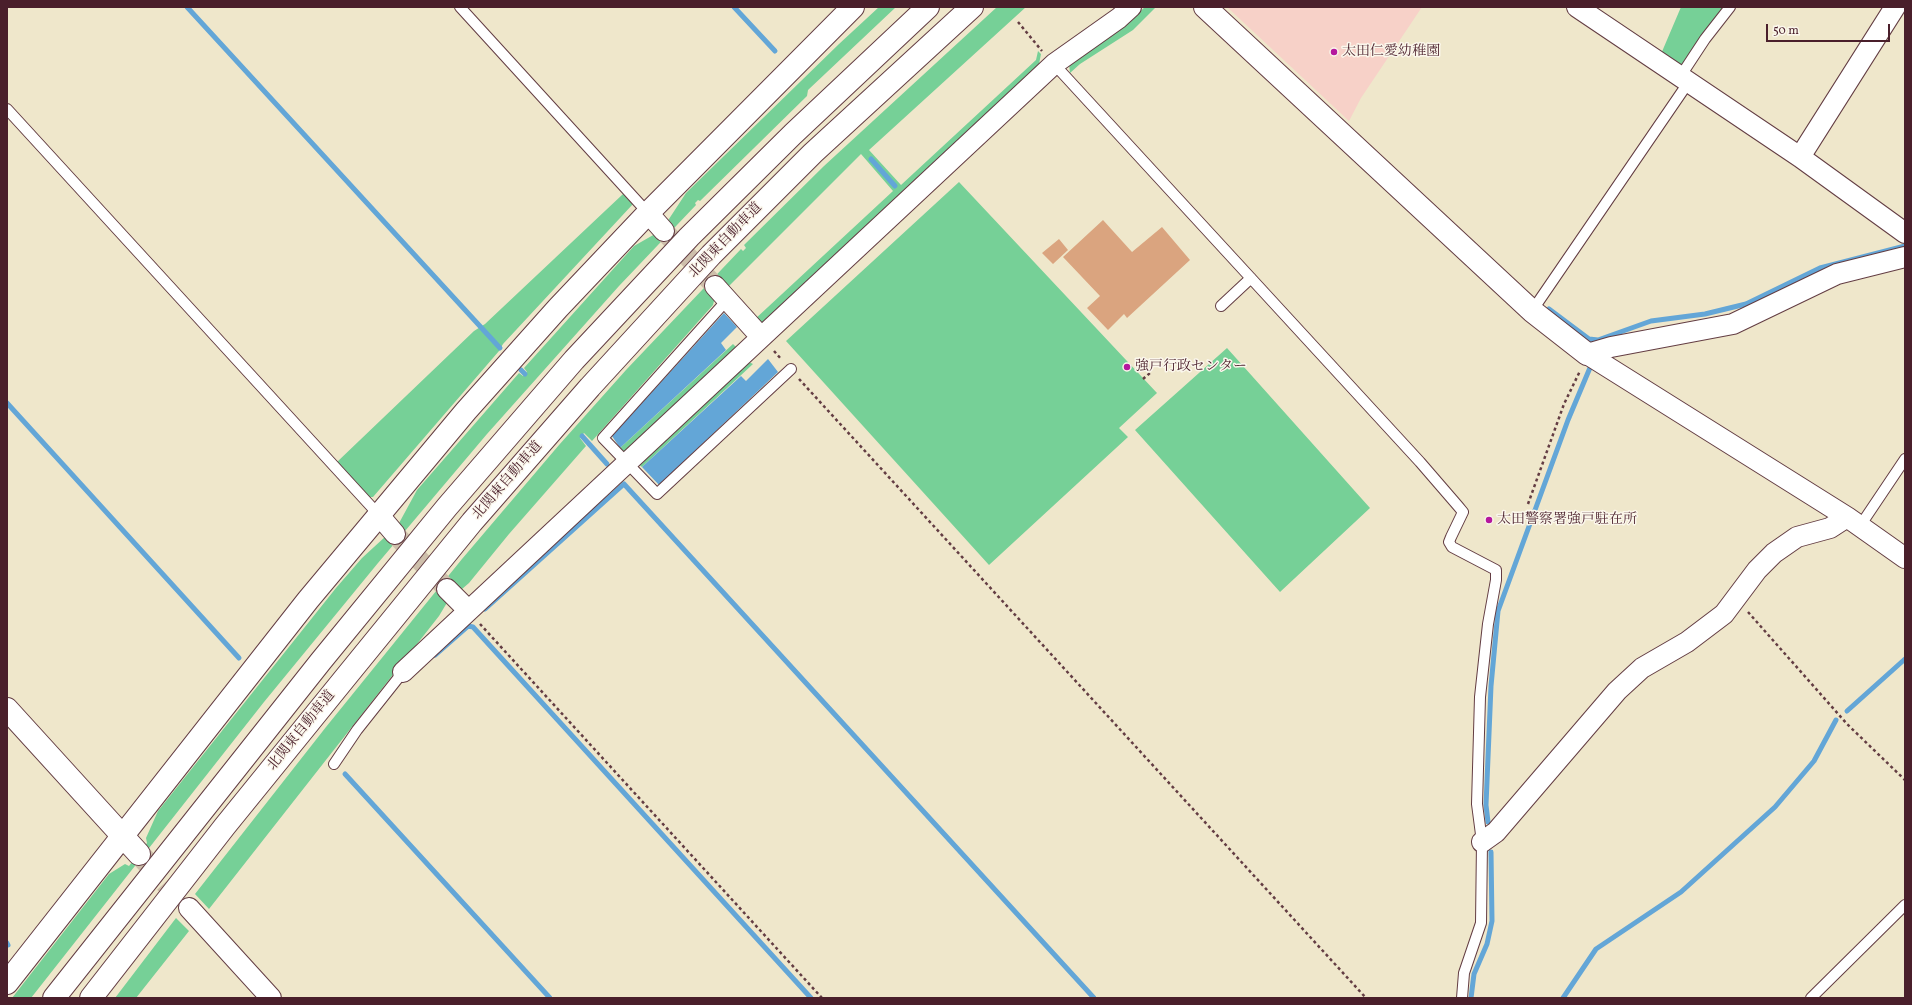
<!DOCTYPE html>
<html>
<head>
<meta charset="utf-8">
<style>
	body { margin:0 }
	#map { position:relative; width:1912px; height:1005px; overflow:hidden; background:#efe7cb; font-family:Vollkorn,serif }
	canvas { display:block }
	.frame { position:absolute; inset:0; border:8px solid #4a1f2b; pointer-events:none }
	.scale { position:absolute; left:1766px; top:24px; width:124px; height:18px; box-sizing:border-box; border:2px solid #4a1f2b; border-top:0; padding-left:5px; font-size:12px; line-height:14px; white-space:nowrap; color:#4a1f2b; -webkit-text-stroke:3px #fbf7ec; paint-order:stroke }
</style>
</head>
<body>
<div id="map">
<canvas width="1912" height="1005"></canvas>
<div class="frame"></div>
<div class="scale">50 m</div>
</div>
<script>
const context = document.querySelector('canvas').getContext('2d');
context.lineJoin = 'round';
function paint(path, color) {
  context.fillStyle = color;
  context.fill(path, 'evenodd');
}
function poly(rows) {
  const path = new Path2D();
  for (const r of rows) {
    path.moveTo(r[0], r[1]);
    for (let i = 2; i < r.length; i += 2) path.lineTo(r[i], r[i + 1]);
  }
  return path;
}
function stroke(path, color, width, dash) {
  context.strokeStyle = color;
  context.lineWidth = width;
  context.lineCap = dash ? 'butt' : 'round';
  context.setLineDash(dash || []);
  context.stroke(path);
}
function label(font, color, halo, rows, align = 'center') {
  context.font = font + ' Vollkorn,"Noto Serif JP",serif';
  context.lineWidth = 3;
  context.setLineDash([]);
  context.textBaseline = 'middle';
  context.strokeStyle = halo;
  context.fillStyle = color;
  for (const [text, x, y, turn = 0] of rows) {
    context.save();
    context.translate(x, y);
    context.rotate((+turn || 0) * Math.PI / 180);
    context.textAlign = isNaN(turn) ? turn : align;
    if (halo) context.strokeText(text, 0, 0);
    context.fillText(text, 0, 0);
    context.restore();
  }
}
paint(poly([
	[1227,7,1422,7,1361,98,1349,121]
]), '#f7d1c8');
paint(poly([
	[879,7,896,7,808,90,807,96,700,201,698,200,695,203,696,205,619,286,487,434,378,563,264,702,31,998,12,998,109,874,125,864,129,866,147,843,146,838,158,811,336,588,362,558,398,525,417,490,519,373,523,376,527,372,524,368,634,246,655,234,667,222,686,193,839,44],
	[997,7,1026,7,869,150,901,185,1036,60,1038,51,1041,54,1039,64,762,324,754,320,893,191,861,154,727,288,715,297,713,305,592,441,584,433,580,438,586,446,509,534,469,583,448,601,439,616,209,909,195,894,326,727,462,559,559,445,626,370,741,249,743,251,746,248,744,245,824,166],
	[1145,7,1156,7,1133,30,1080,64,1070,73,1069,64,1127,23],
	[1681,7,1725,7,1681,70,1661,54],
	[959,182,1157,393,1119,428,1128,437,989,565,786,341],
	[623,194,633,204,503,344,499,351,373,497,367,497,337,462,474,331,485,324],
	[733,344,737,348,624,453,620,448],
	[1227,348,1370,508,1280,592,1135,430],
	[747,361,753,364,642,467,638,464],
	[176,918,189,931,136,998,115,998]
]), '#76d097');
paint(poly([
	[724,313,737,327,721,343,726,350,620,448,612,436],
	[768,359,778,372,659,485,642,467,741,376,746,381]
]), '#63a6d7');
stroke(poly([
	[187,7,500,348],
	[734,7,775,51],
	[871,159,895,186],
	[1549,309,1589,339,1598,340,1651,321,1705,314,1746,304,1820,268,1905,246],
	[521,370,525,374],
	[7,403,239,658],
	[582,436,607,464],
	[485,609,624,484,1094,998],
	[435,655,468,626,473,627,811,998],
	[1847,711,1905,659],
	[345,774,550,998],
	[1488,822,1486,805,1491,686,1498,611,1568,420,1592,363],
	[7,943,8,945],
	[1471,998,1474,974,1487,944,1492,921,1491,852],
	[1563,998,1596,949,1681,892,1775,807,1814,761,1836,720]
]), '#63a6d7', 5);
paint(poly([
	[1103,220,1132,252,1162,227,1190,260,1127,318,1124,314,1108,330,1087,308,1100,296,1063,257],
	[1059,239,1068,250,1053,264,1042,253]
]), '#daa47f');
stroke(poly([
	[664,231,715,286],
	[395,534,447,589]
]), '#cebfab', 20, [20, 10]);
stroke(poly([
	[143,858,187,906]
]), '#cebfab', 22, [22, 11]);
const lane = poly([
	[460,7,648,213],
	[1054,64,1420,462,1458,506,1463,512,1451,537,1449,542,1452,547,1496,570,1496,580,1488,624,1480,697,1477,804,1482,842,1481,923,1464,973,1462,998],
	[1680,77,1705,39,1730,7],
	[7,109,378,514],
	[727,300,603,438,657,494,791,369],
	[1221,306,1251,278],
	[1532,311,1688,83],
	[1860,526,1905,459],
	[334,764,357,730,403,672],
	[1811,998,1905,905]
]);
const street = poly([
	[1577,7,1800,157,1905,233],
	[1800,157,1895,7],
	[648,213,664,231],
	[715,286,761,337],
	[1587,354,1847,517,1905,558],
	[1587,354,1611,347,1733,324,1837,274,1905,257],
	[378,514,395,534],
	[447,589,468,610],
	[403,672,1054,64,1119,18,1131,7],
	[1482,842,1496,832,1617,691,1642,668,1687,642,1724,614,1757,570,1774,553,1797,537,1830,528,1847,517],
	[189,908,271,998]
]);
const secondary = poly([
	[1205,7,1532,311,1587,354],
	[7,709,139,854],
	[7,983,308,600,466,411,558,308,648,213,853,7]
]);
const highway = poly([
	[54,998,321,661,447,507,574,360,689,237,793,134,928,7],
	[91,998,225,826,345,678,472,522,590,387,711,255,813,153,972,7]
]);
stroke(lane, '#633d43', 12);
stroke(street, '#633d43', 22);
stroke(secondary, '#633d43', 24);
stroke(highway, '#633d43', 24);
stroke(poly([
	[1018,22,1042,51],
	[774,351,782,360],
	[799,379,1366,998],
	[1143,379,1150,373],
	[1528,504,1564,404,1580,371],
	[1748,612,1847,724,1905,780],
	[480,624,822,998]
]), '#633d43', 2.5, [3, 3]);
stroke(lane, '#fff', 10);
stroke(street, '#fff', 20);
stroke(secondary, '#fff', 22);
stroke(highway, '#fff', 22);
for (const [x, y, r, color] of [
	[1334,52,4,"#b5179e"],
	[1127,367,4,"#b5179e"],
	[1489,520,4,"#b5179e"]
]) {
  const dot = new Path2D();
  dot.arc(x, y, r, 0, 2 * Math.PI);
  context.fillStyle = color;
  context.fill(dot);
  stroke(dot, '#fbf7ec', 1.5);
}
label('14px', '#4a1f2b', '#fbf7ec', [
	["太田仁愛幼稚園",1342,52],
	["強戸行政センター",1135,367],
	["太田警察署強戸駐在所",1497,520]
], 'left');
label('14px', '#4a1f2b', '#fbf7ec', [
	["北関東自動車道",726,241,-46],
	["北関東自動車道",508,481,-49],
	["北関東自動車道",302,731,-51]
]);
</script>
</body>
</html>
